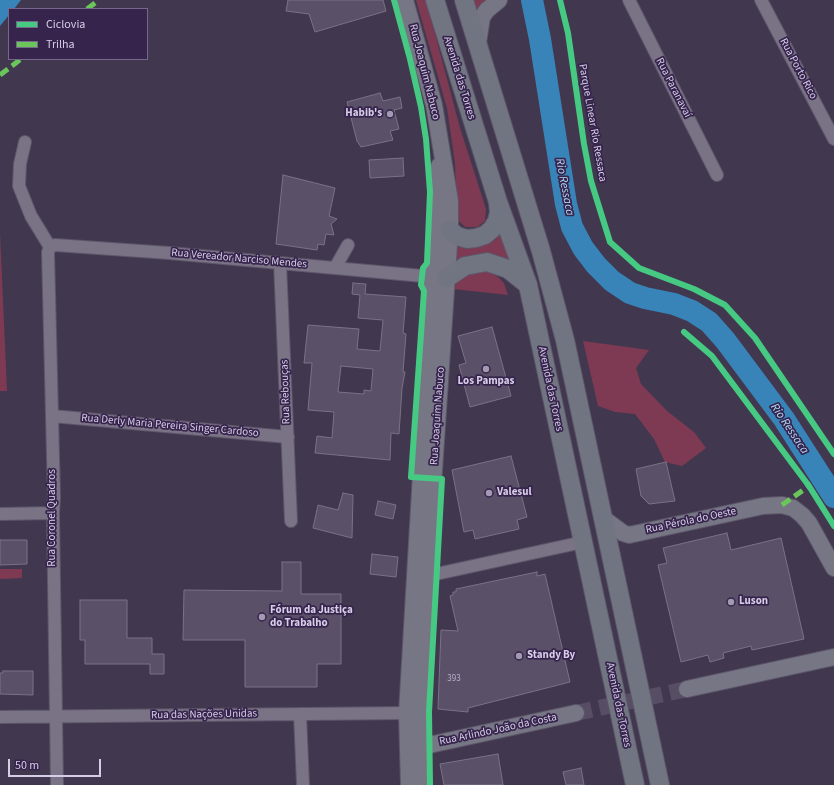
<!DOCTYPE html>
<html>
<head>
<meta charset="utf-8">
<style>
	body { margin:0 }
	#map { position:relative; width:834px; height:785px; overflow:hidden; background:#41384f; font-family:"Source Sans 3",sans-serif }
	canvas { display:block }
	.legend { position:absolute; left:8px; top:8px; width:140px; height:52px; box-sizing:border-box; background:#36244d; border:1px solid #76688b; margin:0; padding:5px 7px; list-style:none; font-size:12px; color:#d6cde7 }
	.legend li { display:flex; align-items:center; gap:8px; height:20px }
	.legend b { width:20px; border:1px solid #76688b }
	.scale { position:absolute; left:8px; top:759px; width:93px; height:18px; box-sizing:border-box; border:2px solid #d6cde7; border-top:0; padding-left:5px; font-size:12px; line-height:14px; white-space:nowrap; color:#d6cde7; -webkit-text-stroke:3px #36244d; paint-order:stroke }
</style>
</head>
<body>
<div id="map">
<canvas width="834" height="785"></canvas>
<ul class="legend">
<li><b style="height:5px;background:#46c982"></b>Ciclovia</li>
<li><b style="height:5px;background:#6ac65a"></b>Trilha</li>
</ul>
<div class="scale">50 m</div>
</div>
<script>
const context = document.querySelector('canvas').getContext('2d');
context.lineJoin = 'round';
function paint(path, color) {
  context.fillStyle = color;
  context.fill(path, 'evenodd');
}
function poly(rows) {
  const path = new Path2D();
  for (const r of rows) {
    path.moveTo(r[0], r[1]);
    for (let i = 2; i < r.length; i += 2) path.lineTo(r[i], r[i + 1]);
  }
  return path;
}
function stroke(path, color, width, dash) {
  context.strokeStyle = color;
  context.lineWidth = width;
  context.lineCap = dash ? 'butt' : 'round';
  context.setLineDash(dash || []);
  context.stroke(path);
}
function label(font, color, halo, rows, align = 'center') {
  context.font = font + ' "Source Sans 3",sans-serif';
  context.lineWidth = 3.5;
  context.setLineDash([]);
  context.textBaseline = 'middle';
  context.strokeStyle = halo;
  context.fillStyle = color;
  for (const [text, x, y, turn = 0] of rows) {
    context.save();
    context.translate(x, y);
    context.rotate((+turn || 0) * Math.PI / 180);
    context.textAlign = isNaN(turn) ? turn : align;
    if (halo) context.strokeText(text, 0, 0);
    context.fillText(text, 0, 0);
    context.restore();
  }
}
paint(poly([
	[416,0,426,0,460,128,486,209,485,221,477,227,465,227,457,219,455,163,447,108],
	[466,0,496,0,479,20],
	[501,228,514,268,455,265,457,241,471,245,485,245,496,239],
	[0,232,7,391,0,391],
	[486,270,498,277,504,283,508,295,453,289,458,281,466,273],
	[583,341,649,350,636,368,641,384,667,411,694,432,706,448,682,466,665,462,654,439,635,414,615,412,598,406],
	[0,569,22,569,22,578,0,579]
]), '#7e3a53');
paint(poly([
	[0,0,21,0,14,9,9,9,9,15,0,26]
]), '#3884b9');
stroke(poly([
	[532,0,540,39,566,204,572,227,583,248,596,265,612,281,630,293,645,298,674,304,692,311,709,322,725,340,784,419,834,497]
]), '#3884b9', 22);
const building = poly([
	[288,0,383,0,386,11,315,32,309,14,286,11,288,0],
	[380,93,383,101,400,97,402,108,394,110,399,129,390,131,393,140,361,147,357,141,347,102,380,93],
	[403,158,404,176,370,178,369,160,403,158],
	[283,175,335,188,329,216,337,219,331,224,334,235,326,234,324,245,318,244,317,250,276,244,283,175],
	[353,283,366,284,365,294,406,297,403,333,406,334,403,372,405,372,402,388,399,434,391,433,390,460,315,453,317,436,332,438,334,412,308,410,312,363,304,363,308,325,359,329,357,349,380,351,383,320,358,318,360,295,352,294,353,283],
	[341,366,373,369,371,391,364,390,364,394,338,392,341,366],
	[492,327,511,396,470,407,459,365,466,363,458,336,492,327],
	[511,456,527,517,517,520,519,529,475,539,473,530,464,532,452,470,511,456],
	[666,462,675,501,649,504,641,496,636,469,666,462],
	[343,493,353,495,352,538,313,528,318,505,338,510,343,493],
	[378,501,396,505,393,519,375,515,378,501],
	[727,533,731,550,781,538,804,639,752,650,751,646,723,653,724,658,710,662,708,655,681,662,658,565,667,563,663,548,727,533],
	[0,540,27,540,27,564,0,565,0,540],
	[372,554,398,557,396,577,370,574,372,554],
	[282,562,301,562,301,594,341,594,341,664,317,664,317,687,245,687,245,640,183,640,184,590,282,591,282,562],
	[537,572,537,576,545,574,570,682,468,708,468,712,438,709,441,630,458,631,450,596,453,595,453,592,456,592,456,589,537,572],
	[80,600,127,600,127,638,152,638,152,654,164,654,164,674,150,674,150,664,85,664,85,640,80,640,80,600],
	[3,671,33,671,33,695,0,694,0,673,3,673,3,671],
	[498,754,503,785,444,785,440,764,498,754],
	[581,768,584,785,566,785,563,772,581,768]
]);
paint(building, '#5a5068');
stroke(building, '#7a7286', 1);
stroke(poly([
	[576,713,687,689]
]), '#574e66', 16, [16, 8]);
const minor = poly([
	[629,0,717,175],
	[761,0,834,139],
	[25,142,20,164,19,186,31,216,50,247],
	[280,263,291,521],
	[335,268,348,245],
	[52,416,288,437],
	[0,514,53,513],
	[427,576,583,542],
	[300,714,303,785],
	[0,717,407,713],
	[57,785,53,513,54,497,48,252,50,247,55,245,169,253,434,277]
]);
const major = poly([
	[405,0,434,105,450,201,450,230,427,576,421,713,423,785],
	[478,43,482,17,487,10,499,0],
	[604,519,623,533,629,535,763,506,782,505,793,508,802,515,809,523,834,568],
	[687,689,834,657],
	[420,747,576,713],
	[409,785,407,713,439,166]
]);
const highway = poly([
	[435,0,498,202,528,285,635,785],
	[464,0,541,251,565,340,660,785],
	[450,230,457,236,467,239,476,238,485,235,492,229,497,221,499,212,498,203],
	[447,278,465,266,487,262,508,269,528,285]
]);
stroke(minor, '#5d566a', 14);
stroke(major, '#5d566a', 18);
stroke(highway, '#5d566a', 20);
stroke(minor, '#7a7385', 12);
stroke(major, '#777685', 16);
stroke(highway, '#717581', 18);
stroke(poly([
	[87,9,99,0],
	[0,75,21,59],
	[782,505,809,486,807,483]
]), '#6ac65a', 5, [10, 5]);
stroke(poly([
	[394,0,410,59,421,107,426,139,430,192,427,263,423,268,421,285,424,291,411,477,442,479,429,712,430,785],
	[560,0,568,33,584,144,591,181,610,242,639,268,694,289,725,305,755,338,834,454],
	[684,332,712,356,809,486,834,526]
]), '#46c982', 6);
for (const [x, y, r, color] of [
	[390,114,4,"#a299b2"],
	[486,369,4,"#a299b2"],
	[489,493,4,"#a299b2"],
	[731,602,4,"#a299b2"],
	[262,617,4,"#a299b2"],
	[519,656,4,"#a299b2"]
]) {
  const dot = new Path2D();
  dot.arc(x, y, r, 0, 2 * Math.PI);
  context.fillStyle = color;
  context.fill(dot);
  stroke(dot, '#36244d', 1.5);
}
label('9px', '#b7aec7', null, [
	["393",454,679]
]);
label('11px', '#d6cde7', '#36244d', [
	["Rua Porto Rico",798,69,62],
	["Rua Joaquim Nabuco",424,72,76],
	["Avenida das Torres",459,78,73],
	["Rua Paranavaí",673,88,63],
	["Parque Linear Rio Ressaca",592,123,80],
	["Rua Vereador Narciso Mendes",239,259,5],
	["Avenida das Torres",550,389,78],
	["Rua Rebouças",286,392,-92],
	["Rua Joaquim Nabuco",438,416,-86],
	["Rua Derly Maria Pereira Singer Cardoso",170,426,5],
	["Rua Coronel Quadros",53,518,-90],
	["Rua Pérola do Oeste",691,521,-12],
	["Avenida das Torres",618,705,78],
	["Rua das Nações Unidas",204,715,-1],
	["Rua Arlindo João da Costa",498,730,-12]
]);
label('bold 11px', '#d6cde7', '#36244d', [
	["Habib's",382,114,"right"],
	["Los Pampas",486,382,"center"],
	["Valesul",497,493],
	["Luson",739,602],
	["Fórum da Justiça",270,611],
	["do Trabalho",270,624],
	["Standy By",527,656]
], 'left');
label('italic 12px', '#b2daf8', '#36244d', [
	["Rio Ressaca",564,187,79],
	["Rio Ressaca",789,429,56]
]);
</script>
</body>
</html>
